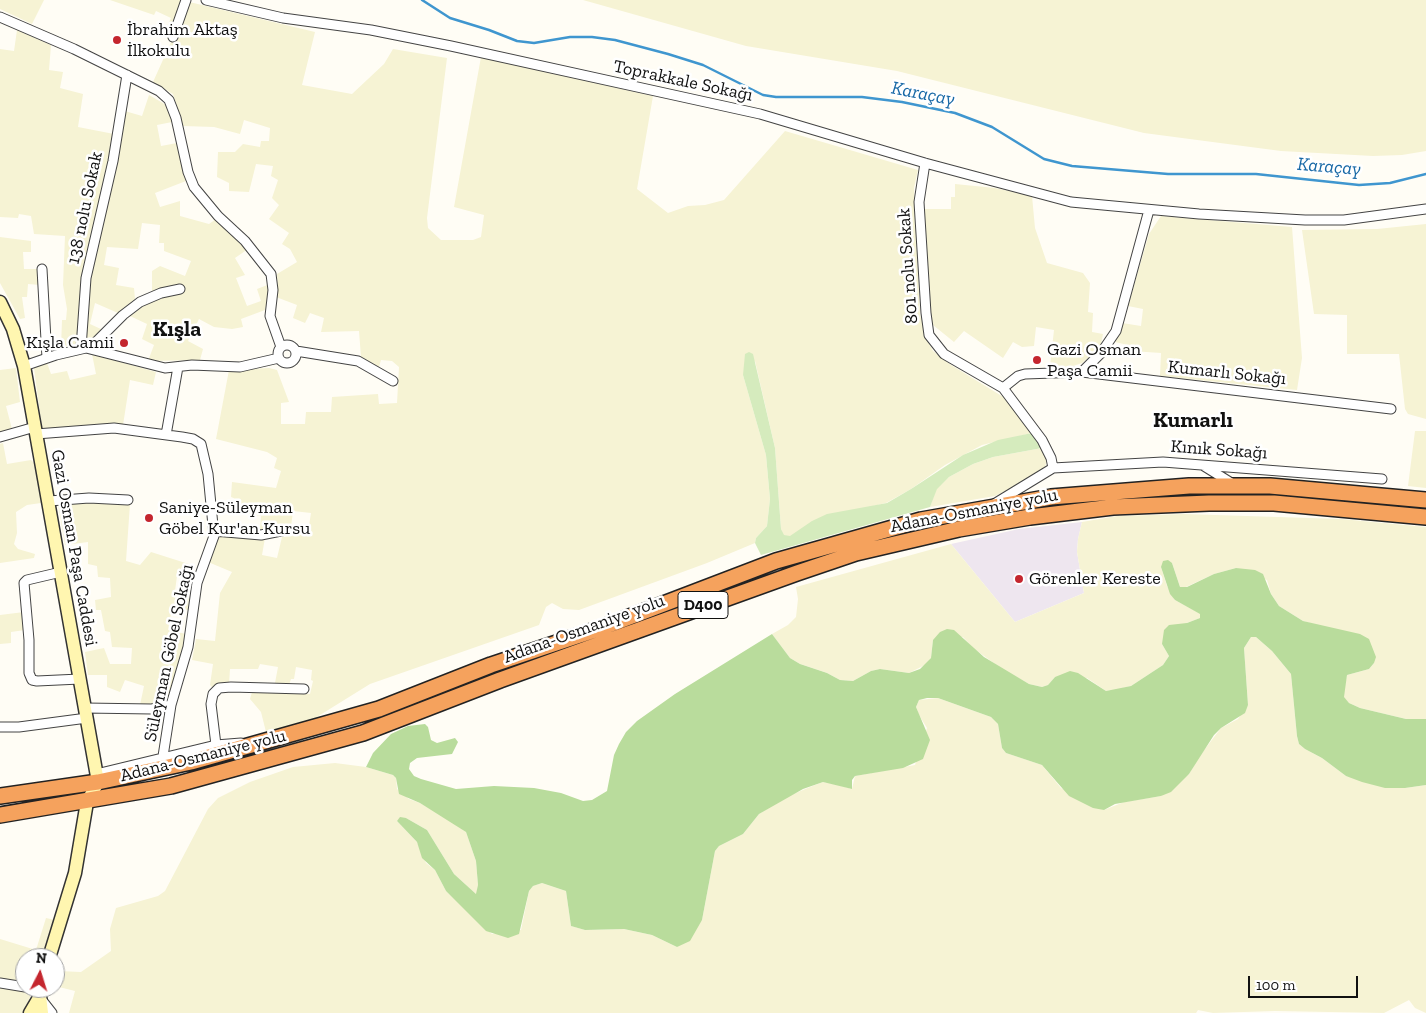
<!DOCTYPE html>
<html>
<head>
<meta charset="utf-8">
<style>
	body { margin:0 }
	#map { position:relative; width:1426px; height:1013px; overflow:hidden; background:#fffdf5; font-family:"Zilla Slab",serif }
	canvas { display:block }
	.north { position:absolute; left:15px; top:948px; width:50px; height:50px; box-sizing:border-box; background:#fff; border:1px solid #a0a0a0; border-radius:50%; rotate:5deg; font-size:14px; font-weight:700; line-height:20px; text-align:center; color:#111 }
	.north::after { content:''; display:block; margin:auto; width:18px; height:22px; background:#c4262e; clip-path:polygon(50% 0,100% 100%,50% 72%,0 100%) }
	.scale { position:absolute; left:1248px; top:976px; width:110px; height:22px; box-sizing:border-box; border:2px solid #111; border-top:0; padding-left:6px; font-size:15px; line-height:18px; white-space:nowrap; color:#111; -webkit-text-stroke:4px #fff; paint-order:stroke }
</style>
</head>
<body>
<div id="map">
<canvas width="1426" height="1013"></canvas>
<div class="north">N</div>
<div class="scale">100 m</div>
</div>
<script>
const context = document.querySelector('canvas').getContext('2d');
context.lineJoin = 'round';
function paint(path, color) {
  context.fillStyle = color;
  context.fill(path, 'evenodd');
}
function poly(rows) {
  const path = new Path2D();
  for (const r of rows) {
    if (r.length === 3) {
      path.moveTo(r[0] + r[2], r[1]);
      path.arc(r[0], r[1], r[2], 0, 2 * Math.PI);
      continue;
    }
    path.moveTo(r[0], r[1]);
    for (let i = 2; i < r.length; i += 2) path.lineTo(r[i], r[i + 1]);
  }
  return path;
}
function stroke(path, color, width, dash) {
  context.strokeStyle = color;
  context.lineWidth = width;
  context.lineCap = dash ? 'butt' : 'round';
  context.setLineDash(dash || []);
  context.stroke(path);
}
function label(font, color, halo, rows, align = 'center') {
  context.font = font + ' "Zilla Slab",serif';
  context.lineWidth = 5;
  context.setLineDash([]);
  context.textBaseline = 'middle';
  context.strokeStyle = halo;
  context.fillStyle = color;
  for (const [text, x, y, turn = 0] of rows) {
    context.save();
    context.translate(x, y);
    context.rotate((+turn || 0) * Math.PI / 180);
    context.textAlign = isNaN(turn) ? turn : align;
    if (halo) context.strokeText(text, 0, 0);
    context.fillText(text, 0, 0);
    context.restore();
  }
}
paint(poly([
	[1082,522,1078,539,1077,552,1084,593,1015,622,951,544,1019,529]
]), '#eee6ef');
paint(poly([
	[0,0,44,0,32,24,0,9],
	[110,0,181,0,315,32,302,85,352,94,384,64,393,49,447,58,427,218,428,228,441,240,473,240,481,237,484,215,454,207,481,57,653,96,637,189,668,213,688,206,705,205,724,200,785,131,918,170,914,188,920,315,927,340,933,351,951,365,1005,398,1032,433,982,445,945,465,911,489,886,503,869,507,790,537,783,535,781,529,775,448,755,361,743,375,766,455,770,499,767,526,756,538,755,543,707,563,579,610,563,609,552,603,546,607,539,625,370,684,312,720,267,736,261,712,250,699,252,692,310,694,313,681,311,680,312,670,296,667,294,679,291,679,289,685,275,683,278,667,260,664,258,669,230,669,229,684,213,688,210,685,213,664,192,660,196,639,215,641,220,593,232,572,208,562,220,535,265,538,262,555,277,558,282,537,308,532,311,513,293,511,291,527,272,530,260,530,261,516,234,514,236,499,231,497,232,482,276,488,281,471,274,468,277,458,267,452,216,439,229,370,269,368,277,370,289,402,281,403,281,424,305,424,306,412,331,412,332,397,378,394,379,404,397,403,399,367,392,361,381,360,379,367,361,357,359,331,321,332,324,318,310,313,305,323,293,318,297,305,276,297,278,291,277,274,297,262,290,249,282,244,289,233,269,219,279,205,272,198,278,180,271,176,273,166,256,164,249,192,229,191,229,183,217,177,218,152,235,152,243,144,260,147,261,141,269,141,270,128,244,120,240,134,214,127,183,126,173,94,153,82,171,42,167,39,170,31,166,28,171,18,156,11,154,15],
	[583,0,1426,0,1426,151,1402,155,1373,156,1281,151,1144,133,897,71,746,46],
	[17,30,51,45,49,70,63,72,60,88,83,94,78,127,114,134,118,109,142,116,149,95,168,106,172,122,157,125,161,146,177,143,186,181,155,193,160,207,180,201,180,216,209,224,216,219,248,249,235,258,245,275,236,278,247,306,261,301,257,289,270,284,265,310,241,319,243,327,232,329,214,327,199,319,188,341,203,349,200,360,148,361,154,345,142,339,147,324,130,316,149,302,152,294,152,271,160,266,185,276,191,261,164,251,164,243,159,243,160,225,142,223,138,249,107,247,104,265,119,268,116,285,134,288,135,299,118,313,95,303,90,324,103,330,91,344,61,347,62,320,66,320,67,309,63,285,65,236,34,234,31,216,19,214,18,218,0,217,0,49,14,51],
	[955,184,995,188,1032,196,1035,228,1047,263,1083,273,1090,283,1088,312,1093,313,1092,332,1103,334,1101,344,1095,352,1082,363,1070,367,1050,366,1054,330,1036,327,1034,346,1022,347,1013,342,1003,358,964,331,954,342,933,325,930,320,923,209,951,209,951,197,955,197],
	[1161,216,1292,227,1302,358,1297,390,1160,376,1161,353,1132,351,1132,346,1115,342,1122,323,1141,326,1143,309,1128,306,1149,234],
	[1426,224,1426,419,1408,414,1405,409,1399,354,1347,354,1347,315,1314,314,1302,230,1377,229],
	[0,237,31,241,31,252,23,252,24,269,40,269,40,285,28,284,27,297,22,297,25,318,20,319,0,283],
	[92,354,156,372,153,385,130,380,123,425,102,424,42,429,34,368,47,363,51,374,67,371,70,380,96,374],
	[16,368,20,402,6,406,12,429,0,433,0,370],
	[1415,431,1426,431,1426,488,1408,486],
	[3,443,7,464,31,460,35,464,43,498,41,503,27,505,16,512,17,533,14,544,18,549,35,554,34,558,0,563,0,444],
	[1042,448,1047,460,1045,467,1016,486,995,496,930,507,936,489,949,477,973,464,993,457],
	[86,502,130,504,126,561,140,565,151,552,195,566,191,578,177,576,175,591,189,594,188,610,172,608,168,630,186,634,174,685,166,701,159,705,140,705,144,686,125,680,120,692,107,687,107,675,88,675,85,652,104,648,110,664,131,664,132,648,112,647,110,632,105,631,101,610,96,610,95,600,111,597,110,578,98,577,97,566,88,564,88,542,65,545,58,504],
	[1184,514,1341,519,1426,527,1426,719,1406,719,1360,708,1349,703,1344,698,1344,690,1347,675,1369,669,1374,663,1331,629,1303,621,1279,606,1271,594,1267,580,1236,568,1214,574,1186,587,1180,587,1172,563,1161,567,1167,586,1175,600,1201,614,1200,618,1187,623,1162,644,1169,656,1163,665,1131,686,1115,690,1106,691,1087,678,1055,677,1048,685,1042,687,1029,684,1002,669,973,648,963,637,933,640,931,658,927,664,909,673,880,669,871,671,853,681,840,680,827,673,800,664,790,658,772,634,788,625,796,617,798,599,796,587,951,544,1015,622,1084,593,1077,552,1078,539,1082,522,1117,516],
	[24,612,25,630,11,632,11,643,0,644,0,615],
	[1251,637,1256,637,1272,651,1291,674,1297,736,1299,744,1305,749,1322,758,1346,776,1405,788,1426,785,1426,1013,1415,1008,1409,1000,1384,1013,1275,1011,1213,1013,1198,1010,1196,1013,69,1013,75,991,55,986,58,971,81,972,111,951,110,929,116,908,158,896,165,891,208,809,218,798,250,782,293,767,335,763,366,767,393,775,396,778,397,789,409,799,420,803,445,817,466,832,476,861,478,885,477,895,454,874,427,830,406,818,397,821,417,842,426,863,435,870,446,891,492,934,521,930,529,891,533,886,542,883,566,891,571,926,585,930,624,929,652,935,677,947,702,920,715,851,719,846,743,834,759,814,786,797,815,785,823,782,835,784,852,789,855,776,915,765,927,728,919,715,916,707,919,700,938,698,991,717,998,724,1002,748,1006,753,1042,765,1061,788,1104,810,1124,802,1161,796,1189,774,1198,758,1221,728,1238,719,1248,705,1244,648],
	[46,918,55,920,45,958,25,958,25,982,0,978,0,939,36,950],
	[0,985,32,992,24,1013,0,1013]
]), '#f6f3d4');
paint(poly([
	[749,352,753,354,775,448,781,529,784,535,790,536,812,521,827,514,887,503,911,489,963,455,998,440,1032,433,1042,448,993,457,973,464,949,477,937,489,930,507,761,555,755,543,756,538,767,526,770,499,766,455,743,375,745,354]
]), '#d5ebbd');
paint(poly([
	[1168,560,1172,563,1180,587,1187,587,1214,574,1236,568,1255,570,1263,574,1271,594,1279,606,1303,621,1360,634,1369,639,1376,657,1374,663,1369,669,1347,675,1344,697,1349,703,1360,708,1406,719,1426,719,1426,785,1405,788,1385,788,1362,782,1346,776,1322,758,1305,749,1299,744,1297,736,1291,674,1272,651,1256,637,1251,637,1244,648,1248,705,1245,713,1221,728,1214,735,1189,774,1171,792,1161,796,1115,804,1104,810,1093,808,1069,796,1042,765,1006,753,1002,748,998,724,991,717,938,698,927,698,919,700,916,707,930,740,923,759,903,768,855,776,852,780,852,789,823,782,803,789,759,814,743,834,719,846,715,851,702,920,690,941,677,947,652,935,624,929,585,930,571,926,566,891,542,883,533,886,529,891,519,934,508,938,486,931,446,891,435,870,422,858,417,842,397,821,400,817,406,818,427,830,454,874,476,894,478,885,476,861,466,832,420,803,399,794,396,778,393,775,366,767,373,753,391,734,408,726,425,724,428,727,431,740,437,743,455,738,458,742,452,754,417,758,410,763,409,769,414,776,421,779,456,789,494,786,534,788,561,793,583,801,592,800,607,791,614,755,619,744,626,732,637,721,675,694,772,634,790,658,800,664,827,673,840,680,853,681,871,671,880,669,909,673,920,669,931,658,933,640,940,632,947,629,954,630,984,657,1029,684,1042,687,1048,685,1055,677,1070,671,1078,673,1106,691,1131,686,1163,665,1169,656,1162,644,1164,630,1169,625,1187,623,1200,618,1200,614,1175,600,1170,594,1161,567,1163,561]
]), '#b9dc9c');
stroke(poly([
	[422,0,450,18,489,30,517,41,534,43,570,37,592,37,615,40,668,54,703,65,763,95,776,97,862,97,902,102,955,113,992,127,1044,159,1072,166,1168,174,1256,174,1359,185,1390,183,1426,174]
]), '#3f96cf', 2.5);
const street = poly([
	[206,0,283,18,371,30,451,46,760,114,925,163,1071,202,1199,214,1305,220,1344,220,1426,209],
	[0,17,74,49,159,91,169,100,176,118,188,172,194,187,218,216,245,241,271,274,273,290,270,316,281,347],
	[173,37,186,0],
	[925,163,919,202,926,313,929,335,944,354,1003,388,1042,440,1051,458,1053,468,994,504],
	[42,269,47,358],
	[287,354,9],
	[81,348,86,278,113,161,127,75],
	[90,348,123,315,140,302,161,293,180,289],
	[296,351,358,361,393,381],
	[24,366,56,355,86,348,165,368,192,365,240,367,279,358],
	[1082,372,1101,353,1116,331,1149,210],
	[1003,388,1018,376,1025,374,1082,372,1391,409],
	[36,434,114,428,182,437,193,439,201,444,208,474,214,536,197,583,188,647,171,705,161,769],
	[166,435,178,367],
	[0,437,35,427],
	[1204,466,1233,484],
	[1053,468,1163,462,1382,479],
	[49,501,89,498,128,500],
	[214,531,261,535,286,530],
	[61,572,27,580,24,583,29,640,29,673,32,680,37,681,80,679],
	[85,708,152,709,171,705],
	[0,727,19,727,87,718],
	[216,745,211,704,213,694,219,688,231,687,304,689],
	[96,774,216,745,241,743],
	[0,983,25,987],
	[41,999,52,1013]
]);
const secondary = poly([
	[0,302,13,329,24,366,98,782,87,802,75,873,49,958],
	[42,988,40,996,42,1013],
	[30,1013,40,996]
]);
const highway = poly([
	[0,796,98,782,191,762,379,709,491,665,598,629,776,561,921,520,1051,497,1189,486,1270,486,1426,500],
	[0,815,171,786,363,733,500,680,797,573,856,553,959,529,1030,517,1113,507,1209,503,1274,503,1426,517]
]);
stroke(street, '#444', 11);
stroke(secondary, '#333', 15);
stroke(highway, '#222', 18);
stroke(street, '#fff', 9);
stroke(secondary, '#fff6b0', 12);
stroke(highway, '#f5a25d', 15);
for (const [x, y, r, color] of [
	[117,40,5,"#c4262e"],
	[124,343,5,"#c4262e"],
	[1037,360,5,"#c4262e"],
	[149,518,5,"#c4262e"],
	[1019,579,5,"#c4262e"]
]) {
  const dot = new Path2D();
  dot.arc(x, y, r, 0, 2 * Math.PI);
  context.fillStyle = color;
  context.fill(dot);
  stroke(dot, '#fff', 2);
}
for (const [x, y, w] of [
	[703,605,50]
]) {
  const box = new Path2D();
  box.roundRect(x - w / 2, y - 13.5, w, 27, 4);
  context.fillStyle = '#fff';
  context.fill(box);
  stroke(box, '#111', 1);
}
label('bold 16px', '#111', null, [
	["D400",703,605]
]);
label('18px', '#111', '#fff', [
	["İbrahim Aktaş",127,30],
	["İlkokulu",127,51],
	["Kışla Camii",114,343,"right"],
	["Gazi Osman",1047,350],
	["Paşa Camii",1047,371],
	["Saniye-Süleyman",159,508],
	["Göbel Kur'an Kursu",159,529],
	["Görenler Kereste",1029,579]
], 'left');
label('18px', '#111', '#fff', [
	["Toprakkale Sokağı",683,81,12],
	["138 nolu Sokak",85,208,-78],
	["801 nolu Sokak",908,266,-94],
	["Kumarlı Sokağı",1227,373,6],
	["Kınık Sokağı",1219,450,4],
	["Adana-Osmaniye yolu",974,511,-11],
	["Gazi Osman Paşa Caddesi",74,548,80],
	["Adana-Osmaniye yolu",584,629,-20],
	["Süleyman Göbel Sokağı",169,653,-78],
	["Adana-Osmaniye yolu",203,756,-14]
]);
label('italic 19px', '#1768a6', '#fff', [
	["Karaçay",923,94,11],
	["Karaçay",1329,167,5]
]);
label('bold 22px', '#111', '#fff', [
	["Kışla",177,330],
	["Kumarlı",1193,421]
]);
</script>
</body>
</html>
